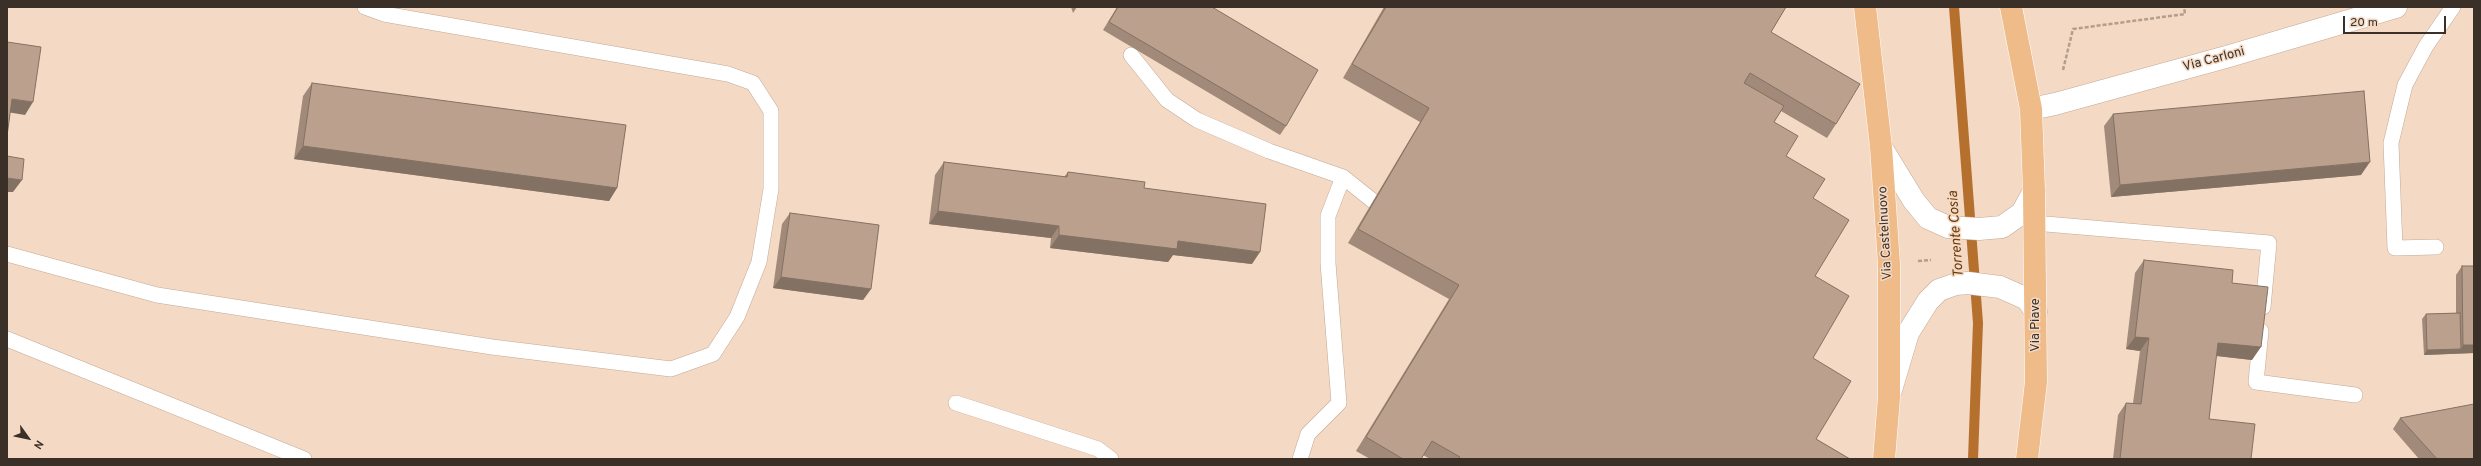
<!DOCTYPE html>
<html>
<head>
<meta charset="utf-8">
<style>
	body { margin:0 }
	#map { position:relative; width:2481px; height:466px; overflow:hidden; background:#f4d9c4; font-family:Overpass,sans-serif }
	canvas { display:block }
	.frame { position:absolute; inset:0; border:8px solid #3a3028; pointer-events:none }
	.north { position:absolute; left:8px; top:418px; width:40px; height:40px; -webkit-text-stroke:3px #f4d9c4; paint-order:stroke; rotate:123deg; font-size:11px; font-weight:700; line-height:16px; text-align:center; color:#3a3028 }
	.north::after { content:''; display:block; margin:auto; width:14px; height:18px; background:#3a3028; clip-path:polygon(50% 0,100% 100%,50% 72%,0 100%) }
	.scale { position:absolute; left:2343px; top:16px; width:103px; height:18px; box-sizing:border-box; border:2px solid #3a3028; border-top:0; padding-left:5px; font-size:12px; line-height:14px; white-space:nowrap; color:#3a3028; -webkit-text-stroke:3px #f4d9c4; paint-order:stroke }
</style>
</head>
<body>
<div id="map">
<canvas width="2481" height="466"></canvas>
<div class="frame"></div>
<div class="north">N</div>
<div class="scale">20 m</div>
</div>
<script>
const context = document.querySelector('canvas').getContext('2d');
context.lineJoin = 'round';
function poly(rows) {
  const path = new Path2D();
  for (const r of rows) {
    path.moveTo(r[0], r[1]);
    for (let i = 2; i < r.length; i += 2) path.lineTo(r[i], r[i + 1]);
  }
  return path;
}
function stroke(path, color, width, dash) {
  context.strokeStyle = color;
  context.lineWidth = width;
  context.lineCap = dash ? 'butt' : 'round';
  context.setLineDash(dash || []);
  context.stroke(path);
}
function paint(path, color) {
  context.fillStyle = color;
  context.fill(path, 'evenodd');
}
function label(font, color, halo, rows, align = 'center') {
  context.font = font + ' Overpass,sans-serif';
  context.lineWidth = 3;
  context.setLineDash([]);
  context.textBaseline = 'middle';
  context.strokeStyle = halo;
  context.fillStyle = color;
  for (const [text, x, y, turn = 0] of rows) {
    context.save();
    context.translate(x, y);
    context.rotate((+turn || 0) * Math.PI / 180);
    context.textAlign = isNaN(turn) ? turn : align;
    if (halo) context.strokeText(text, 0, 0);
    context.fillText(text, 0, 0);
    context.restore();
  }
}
stroke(poly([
	[1954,7,1978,323,1973,459]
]), '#b6702e', 10);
const lane = poly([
	[1131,55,1167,100,1197,120,1269,151,1343,177],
	[2034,223,2269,243,2263,307],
	[2436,247,2395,248,2391,143,2405,85,2426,46,2453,7],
	[7,254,157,295,492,347,671,369,713,354,737,317,759,262,771,189,771,111,753,83,728,74,384,14,365,7],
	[2261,331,2256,382,2355,395],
	[7,339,304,459],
	[956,403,1098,449,1111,459],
	[1300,459,1308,434,1339,403,1328,263,1328,216,1343,177,1373,201]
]);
const street = poly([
	[2031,109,2055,104,2226,57,2396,7],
	[1881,147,1914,201,1928,218,1948,227,1979,229,2002,227,2022,213,2034,191],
	[1891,390,1908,333,1928,301,1939,290,1956,284,1968,283,2000,287,2027,299,2036,312]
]);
const primary = poly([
	[1865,7,1881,147,1889,264,1889,398,1884,459],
	[2011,7,2031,109,2034,191,2036,382,2027,459]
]);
stroke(lane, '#c3a995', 16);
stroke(street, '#c3a995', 23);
stroke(primary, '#fff', 23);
stroke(poly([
	[2063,70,2073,29,2185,14,2184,7],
	[1918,261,1931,260]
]), '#b39e8e', 2.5, [4, 2]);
stroke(lane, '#fff', 15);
stroke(street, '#fff', 22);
stroke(primary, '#efbb89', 22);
paint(poly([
	[1071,7,1077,7,1073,13],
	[1117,7,1212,7,1286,126,1280,135,1103,30],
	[1384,7,1786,7,1771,32,1836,124,1827,138,1781,111,1774,122,1786,156,1813,198,1815,276,1813,358,1816,439,1850,459,1430,459,1423,455,1421,459,1370,459,1356,451,1449,299,1348,243,1420,122,1343,78],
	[312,83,617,188,609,201,294,159,303,96],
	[2113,114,2361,175,2111,197,2104,126],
	[944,162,1064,177,1068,172,1144,188,1252,264,1173,255,1168,262,1050,248,1051,238,929,224,935,175],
	[790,213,871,289,863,300,773,288,782,224],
	[2144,260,2232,283,2252,360,2216,356,2209,419,2251,459,2113,459,2118,415,2126,403,2133,403,2140,351,2126,349,2135,273],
	[2462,266,2474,353,2424,355,2422,319,2426,314,2456,313,2456,275],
	[2400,418,2474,459,2419,459,2393,429]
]), '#a18a79');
paint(poly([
	[12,99,33,102,25,115,7,112],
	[303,146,617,188,609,201,294,159],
	[2370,162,2361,175,2111,197,2120,185],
	[7,178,22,180,13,192,7,192],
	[938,211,1059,226,1051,238,929,224],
	[1059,235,1178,241,1260,252,1252,264,1173,255,1168,262,1050,248],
	[781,277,871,289,863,300,773,288],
	[2135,337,2149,338,2140,351,2126,349],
	[2218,343,2261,347,2252,360,2209,355],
	[2463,345,2474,345,2474,353,2424,355,2427,350,2461,349]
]), '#837163');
const building = poly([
	[1118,7,1212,7,1318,70,1286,126,1109,22,1118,7],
	[1386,7,1786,7,1771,32,1860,84,1836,124,1750,73,1744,83,1784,106,1774,122,1798,136,1786,156,1825,179,1813,198,1849,220,1815,276,1849,296,1813,358,1851,381,1816,439,1850,459,1458,459,1460,457,1432,441,1421,459,1403,459,1366,437,1459,285,1358,229,1429,108,1352,64,1386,7],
	[7,42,41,47,33,102,12,99,7,136,7,42],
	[312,83,626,125,617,188,303,146,312,83],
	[2364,91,2370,162,2120,185,2113,114,2364,91],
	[7,156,24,159,22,180,7,178,7,156],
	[944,162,1067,177,1068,172,1145,182,1144,188,1266,204,1260,252,1178,241,1177,249,1059,235,1059,226,938,211,944,162],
	[790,213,879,225,871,289,781,277,790,213],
	[2144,260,2233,270,2232,283,2268,287,2261,347,2218,343,2209,419,2255,424,2251,459,2120,459,2126,403,2141,404,2149,338,2135,337,2144,260],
	[2462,266,2474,266,2474,345,2463,345,2462,266],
	[2460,313,2461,349,2427,350,2426,314,2460,313],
	[2474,404,2474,459,2437,459,2400,418,2474,404]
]);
paint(building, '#bba18d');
stroke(building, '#837163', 1);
label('13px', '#3a3028', '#f4d9c4', [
	["Via Carloni",2214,60,-15],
	["Via Castelnuovo",1886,233,-93],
	["Via Piave",2036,325,-90]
]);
label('italic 14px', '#6b3b09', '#f4d9c4', [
	["Torrente Cosia",1957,234,-94]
]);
</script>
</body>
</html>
